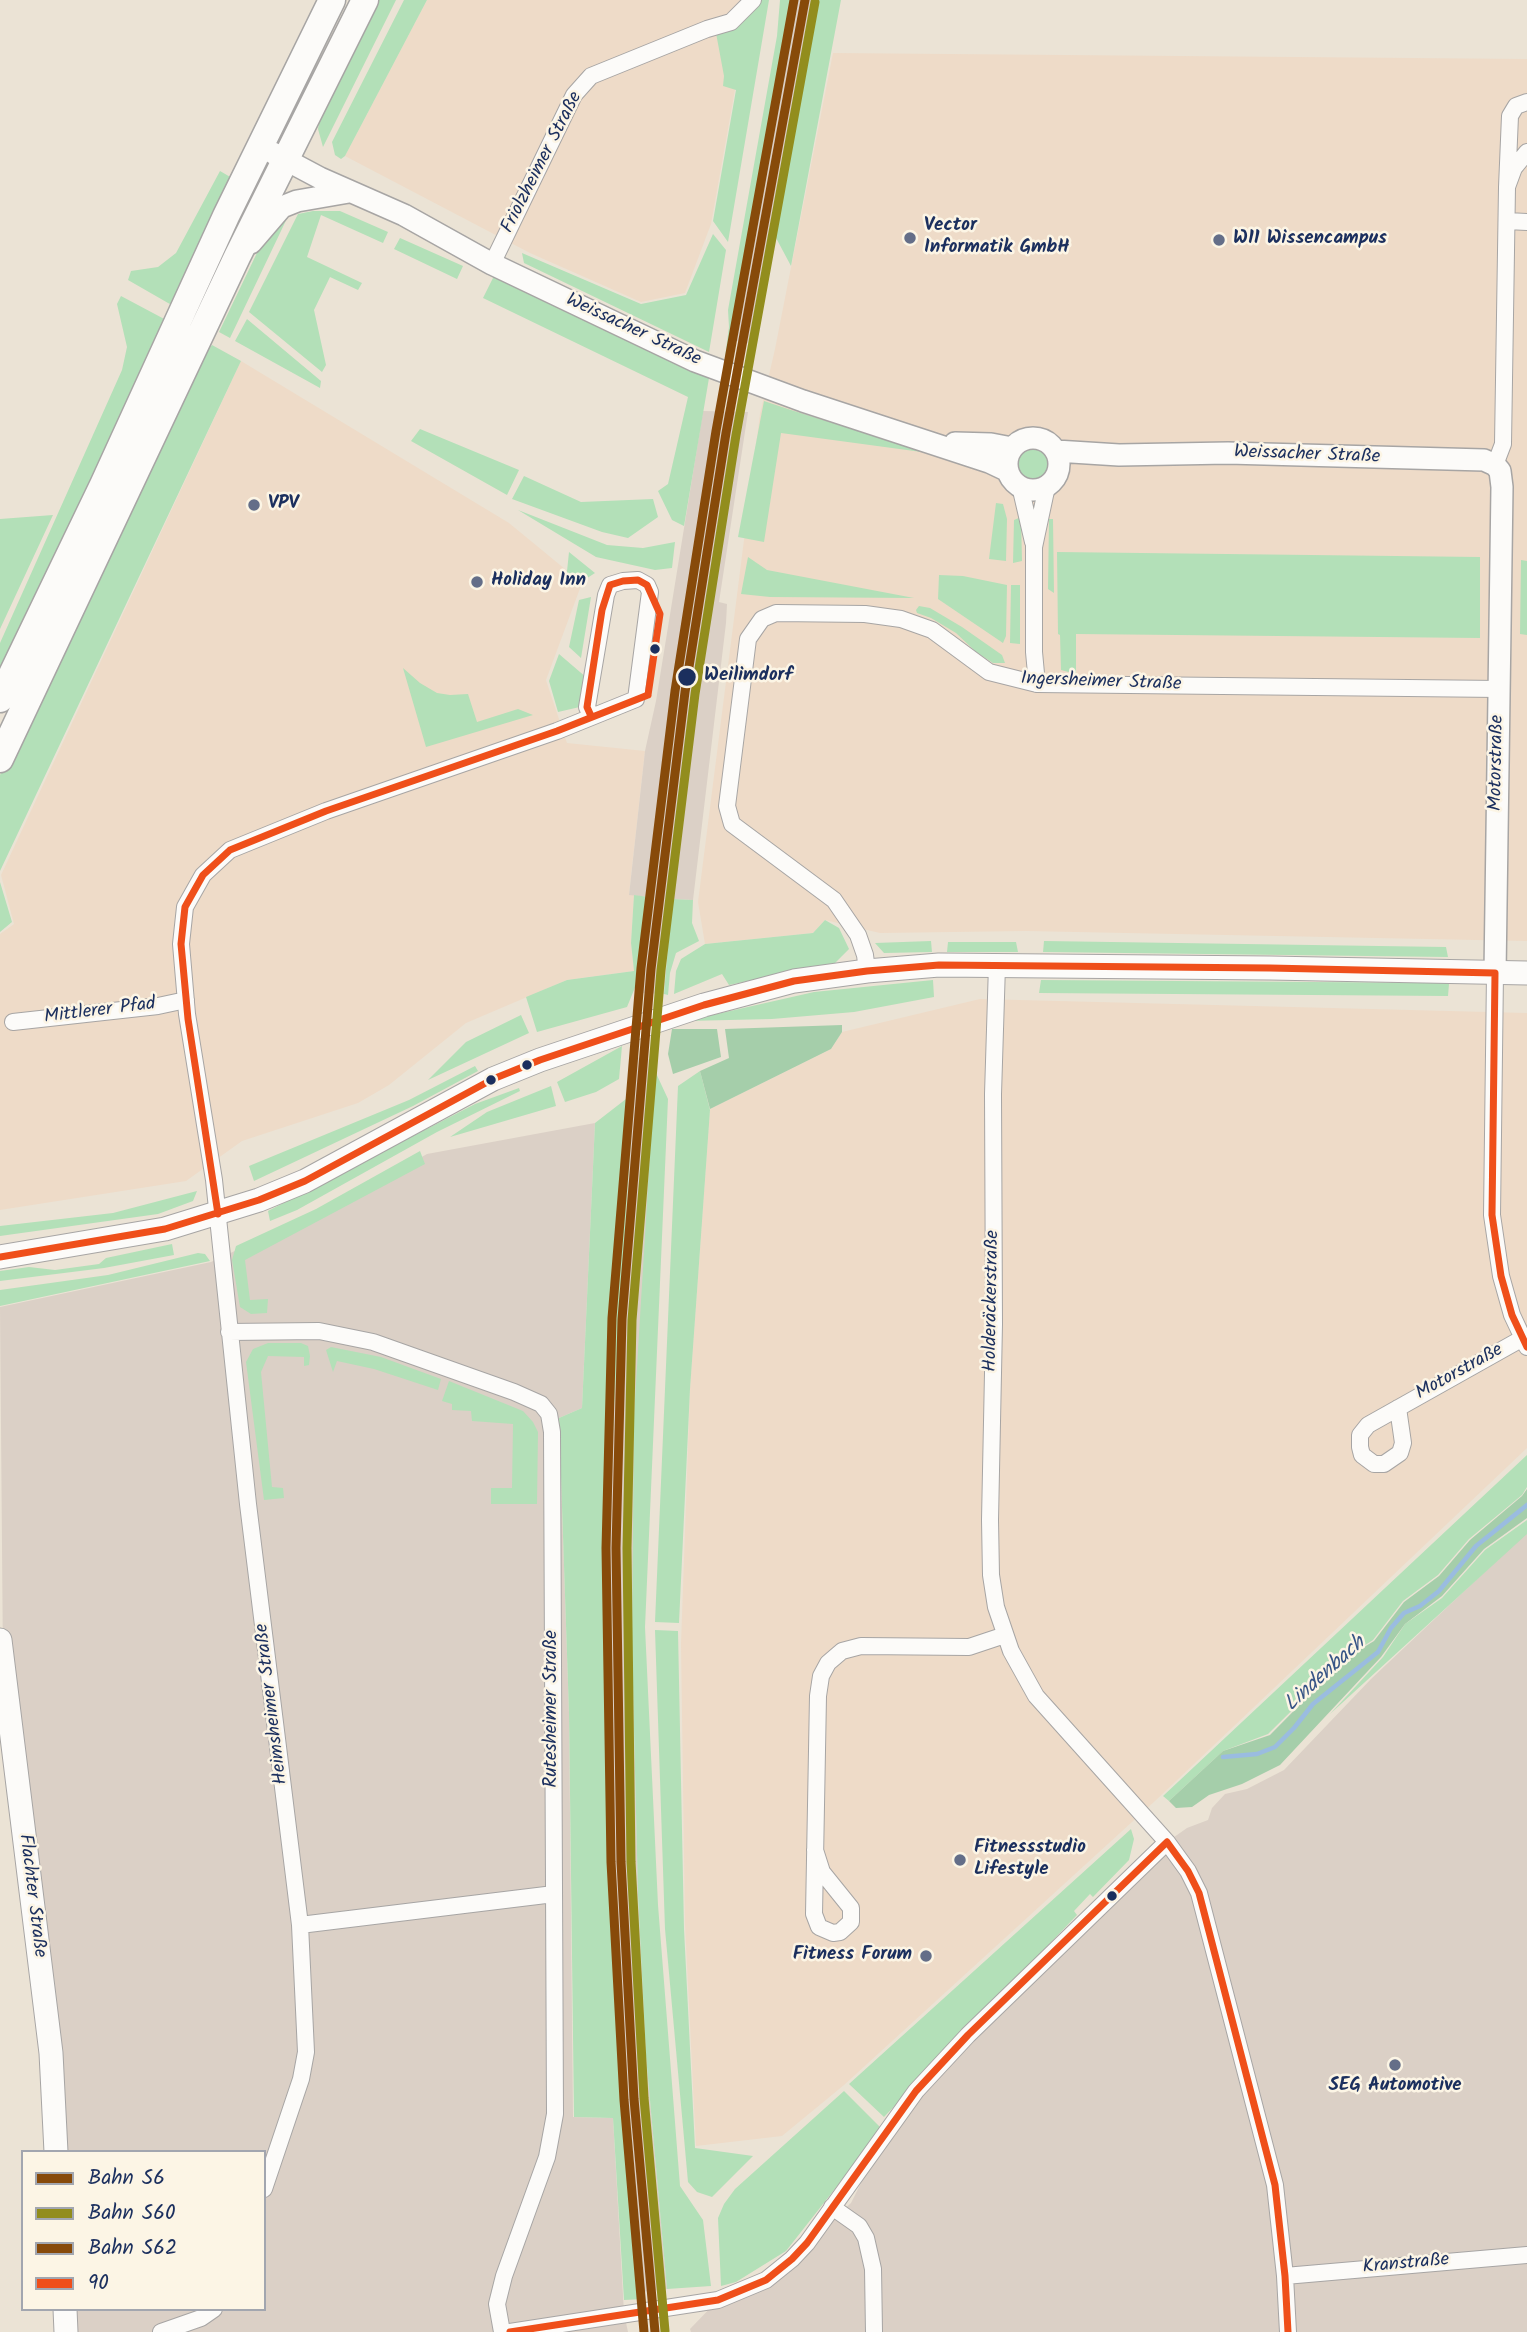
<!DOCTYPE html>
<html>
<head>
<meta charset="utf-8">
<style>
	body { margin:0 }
	#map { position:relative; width:1527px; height:2332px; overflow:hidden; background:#ebe3d5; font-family:Kalam,sans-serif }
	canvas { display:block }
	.legend { position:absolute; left:21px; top:2150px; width:245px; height:161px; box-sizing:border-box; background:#fcf5e5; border:2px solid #a2a6af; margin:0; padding:9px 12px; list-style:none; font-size:21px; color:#1b2f5e }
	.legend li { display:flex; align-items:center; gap:14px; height:35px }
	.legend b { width:35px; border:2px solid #a2a6af }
</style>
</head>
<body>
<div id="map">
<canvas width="1527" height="2332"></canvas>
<ul class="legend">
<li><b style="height:9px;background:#874a0a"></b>Bahn S6</li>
<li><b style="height:9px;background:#928d1d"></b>Bahn S60</li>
<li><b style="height:9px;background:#874a0a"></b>Bahn S62</li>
<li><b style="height:9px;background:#ef4f1a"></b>90</li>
</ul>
</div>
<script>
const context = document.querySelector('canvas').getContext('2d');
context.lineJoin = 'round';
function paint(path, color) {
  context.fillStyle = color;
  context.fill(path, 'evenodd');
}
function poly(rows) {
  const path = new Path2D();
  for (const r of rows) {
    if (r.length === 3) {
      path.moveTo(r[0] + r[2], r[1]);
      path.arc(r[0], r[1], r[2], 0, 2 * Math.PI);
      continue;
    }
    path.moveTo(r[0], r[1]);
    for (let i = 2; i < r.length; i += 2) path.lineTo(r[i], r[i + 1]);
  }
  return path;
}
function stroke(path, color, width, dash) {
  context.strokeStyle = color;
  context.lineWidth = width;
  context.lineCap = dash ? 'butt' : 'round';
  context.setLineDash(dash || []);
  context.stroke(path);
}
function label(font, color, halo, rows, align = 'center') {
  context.font = font + ' Kalam,sans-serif';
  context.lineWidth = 5;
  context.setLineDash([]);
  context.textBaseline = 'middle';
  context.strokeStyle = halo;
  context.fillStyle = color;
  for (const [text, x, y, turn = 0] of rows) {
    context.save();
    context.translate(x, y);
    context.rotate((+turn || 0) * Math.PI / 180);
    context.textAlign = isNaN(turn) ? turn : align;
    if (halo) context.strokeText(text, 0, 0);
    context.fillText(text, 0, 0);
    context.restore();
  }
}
paint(poly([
	[427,0,751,0,711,224,685,293,641,302,530,253,345,156],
	[833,53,1527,59,1527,941,1026,931,880,933,825,920,813,933,705,944,698,902,760,414,775,349],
	[241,361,509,523,582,583,546,680,567,743,645,751,629,894,634,895,631,943,634,971,567,980,466,1023,389,1085,358,1103,242,1141,186,1181,0,1210,0,934,14,924,1,875],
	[980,999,1527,1013,1527,1448,1155,1801,844,2085,782,2136,696,2146,685,1924,681,1644,690,1389,710,1109,831,1049,842,1032]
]), '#eedbc8');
paint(poly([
	[796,0,817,0,756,345,733,340],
	[703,411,748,412,719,602,727,604,726,623,693,900,672,899,664,994,642,993,640,985,649,897,629,895,645,751,656,701],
	[636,1057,657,1061,632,1646,638,1895,646,2056,667,2289,642,2292,625,2118,605,1670,614,1408],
	[595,1123,582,1408,559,1418,569,1713,573,2117,613,2118,624,2313,628,2332,66,2332,65,2309,264,2309,264,2152,56,2152,3,1664,0,1307,211,1262,345,1200,427,1154],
	[1527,1532,1527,2332,691,2332,690,2329,718,2300,739,2292,807,2243,851,2203,889,2127,916,2091,1167,1842,1187,1828,1208,1820,1212,1808,1225,1794,1247,1789,1284,1770,1371,1679]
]), '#dbd0c6');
paint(poly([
	[376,0,396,0,323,147,318,129,321,113],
	[404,0,427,0,345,156,341,159,335,155,332,142],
	[760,0,769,0,728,242,713,221,736,90,723,86,724,76,716,33],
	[780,0,796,0,730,359,725,357,729,327,728,310,777,36],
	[817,0,841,0,791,266,775,236],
	[220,171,232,178,175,307,128,280,131,271,158,267,176,253],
	[313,211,340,211,388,232,383,243,321,215,307,257,362,283,358,290,330,277,314,310,326,365,322,372,249,312,298,214],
	[290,212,230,338,219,332,267,232],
	[713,234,726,250,709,352,524,263,522,253,641,304,686,295],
	[400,238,463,266,457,279,394,249],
	[494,276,709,378,684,526,672,520,658,491,668,484,688,397,483,298],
	[121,296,168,321,0,676,0,643,122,370,127,347,117,304],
	[247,319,321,381,320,388,235,341],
	[212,345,241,361,0,871,0,775,189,374],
	[764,401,791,410,929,453,781,433,764,542,738,537],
	[420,429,519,470,507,495,411,441],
	[1032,463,18],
	[524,476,581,502,653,499,658,517,628,538,602,532,512,499],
	[996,503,1003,504,1007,519,1006,561,989,559],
	[518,510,607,545,643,548,675,542,672,568,655,570,596,557],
	[53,515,0,629,0,519],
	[1021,517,1022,561,1013,563,1014,520],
	[1049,519,1053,519,1054,593,1048,589],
	[569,552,595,573,575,586,566,581],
	[1057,552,1480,557,1480,638,1076,634,1076,674,1061,670,1060,635,1058,634],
	[748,557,767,570,914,598,770,597,741,594],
	[1521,560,1527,561,1527,635,1520,634],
	[939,575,963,576,1007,585,1006,636,1003,643,938,599],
	[1011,585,1020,585,1020,644,1010,643],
	[591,597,581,658,569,647,579,600],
	[919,606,930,608,962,627,1002,655,1005,663,993,663,976,652,956,633,931,618,917,613,916,610],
	[559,654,587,678,584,706,558,712,549,681],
	[403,668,420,683,437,693,450,695,468,694,477,722,518,709,533,715,426,747],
	[0,882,12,922,0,932],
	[634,895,649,897,640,985,636,985,627,1007,537,1032,526,997,567,980,634,971,631,943],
	[672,899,693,900,692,923,699,941,676,953,670,973,668,995,664,994],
	[825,920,839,928,849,949,835,963,729,985,722,974,674,994,676,971,681,959,705,944,813,933],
	[931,941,932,952,884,953,875,943],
	[1044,941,1446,947,1448,957,1043,952],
	[948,942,1016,942,1018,952,947,952],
	[933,980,934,997,854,1012,772,1019,686,1021,814,992],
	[1041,980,1449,983,1449,984,1448,996,1039,993],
	[521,1015,529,1033,428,1080,466,1042],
	[622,1046,619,1079,596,1092,565,1102,557,1082],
	[475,1066,478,1071,413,1106,254,1181,249,1166,409,1100],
	[655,1071,668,1099,645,1627,658,1905,680,2186,703,2220,711,2286,667,2289,646,2056,638,1895,632,1646,634,1416],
	[700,1071,710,1110,690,1389,679,1623,655,1622,678,1086],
	[551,1086,556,1106,450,1137,487,1112],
	[519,1088,520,1091,437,1132,297,1210,270,1221,268,1211,475,1104],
	[626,1099,633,1104,614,1408,605,1670,625,2118,643,2299,624,2300,613,2118,574,2117,569,1713,559,1418,582,1408,595,1123],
	[420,1151,425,1164,245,1260,250,1300,268,1299,267,1313,251,1314,240,1307,232,1260,236,1246,316,1209],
	[197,1191,193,1201,158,1214,0,1236,0,1226,113,1213],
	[172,1244,174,1255,104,1268,0,1281,0,1271,29,1267,55,1270,99,1264,106,1258],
	[198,1253,205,1254,210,1261,0,1306,0,1290,108,1275],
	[268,1343,301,1343,308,1346,310,1356,309,1365,304,1366,304,1357,268,1356,261,1372,272,1487,283,1488,284,1498,264,1500,246,1362,253,1349],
	[331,1347,381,1357,441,1379,438,1390,374,1369,337,1361,333,1372,326,1350],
	[449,1381,523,1411,533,1422,538,1432,537,1504,491,1504,491,1488,512,1488,513,1424,472,1421,471,1411,452,1410,452,1404,442,1401],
	[1527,1455,1527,1487,1522,1495,1469,1539,1438,1575,1403,1601,1373,1640,1345,1658,1268,1734,1223,1751,1169,1801,1163,1796],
	[1527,1520,1527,1534,1330,1714,1383,1657,1405,1624,1442,1598,1485,1550],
	[655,1630,678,1631,684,1929,695,2148,753,2156,712,2197,697,2192,688,2182,665,1929],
	[1131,1829,1134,1839,1129,1860,1093,1897,1090,1894,1074,1911,1077,1915,884,2117,849,2084],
	[844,2091,882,2129,786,2251,736,2282,721,2286,718,2218,724,2204,735,2189]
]), '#b3e0b8');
paint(poly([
	[842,1025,842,1032,831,1049,710,1109,700,1071,729,1058,725,1029],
	[672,1029,717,1029,721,1057,673,1074,668,1054],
	[1527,1489,1527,1518,1484,1549,1442,1596,1405,1624,1381,1657,1280,1765,1242,1784,1209,1795,1192,1807,1176,1808,1169,1801,1223,1751,1270,1735,1346,1658,1374,1641,1404,1602,1439,1576,1470,1540,1522,1496]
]), '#a5ceaa');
stroke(poly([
	[1223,1757,1257,1754,1275,1747,1294,1728,1313,1704,1378,1652,1391,1628,1404,1613,1420,1606,1439,1591,1476,1546,1527,1505]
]), '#9abce0', 4.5);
const minor = poly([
	[1527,102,1516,106,1510,116,1507,187,1514,168,1527,152],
	[1507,221,1527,222],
	[492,264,574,95,591,76,707,29,731,22,753,0],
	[1495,465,1503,444,1507,187],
	[1020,486,1033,542],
	[1037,684,1034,652,1034,547,1047,486],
	[997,965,993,1094,994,1324,990,1520,991,1575,996,1607,1011,1651,1036,1696,1167,1842,1188,1871,1199,1893,1275,2185,1285,2276,1288,2332],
	[867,971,865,955,858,935,834,900,732,824,727,806,748,639,762,619,776,613,865,614,901,619,932,630,989,672,1037,684,1500,689],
	[1495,973,1492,1215,1501,1276,1512,1315,1527,1347],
	[13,1022,158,1006,186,1000],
	[229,1332,319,1331,373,1342,514,1392,541,1404,549,1414,552,1432,555,2114,547,2157,504,2276,497,2304,502,2332],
	[1398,1408,1403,1443,1400,1453,1384,1464,1374,1464,1362,1455,1360,1447,1360,1435,1368,1425,1523,1338],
	[815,1850,822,1872,851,1908,851,1922,840,1932,833,1933,819,1927,814,1914,818,1696,821,1676,828,1663,842,1651,861,1646,969,1647,1005,1635],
	[300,1925,554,1894],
	[264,2189,301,2079,306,2052,300,1925,248,1504,214,1180,187,1014,181,944,185,907,203,875,230,850,326,811,557,731,636,699,650,592,647,585,638,580,623,581,610,585,606,595,587,707,591,716],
	[832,2207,859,2226,866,2238,873,2269,874,2332],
	[1285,2276,1527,2255],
	[161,2332,201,2318,214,2309],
	[510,2332,718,2300,766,2280,792,2259,807,2243,916,2091,968,2035,1167,1842]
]);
const tertiary = poly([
	[273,153,320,178,404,215,492,264,695,361,803,401,989,462,1008,471],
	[251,243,282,207,297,201,349,192],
	[1033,464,26],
	[955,443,991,444,1012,448],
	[1056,451,1119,455,1228,453,1484,460,1495,465,1500,471,1502,487,1495,973]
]);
const secondary = poly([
	[0,1257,165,1229,259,1200,305,1181,493,1079,540,1060,704,1005,794,981,867,971,939,965,1270,968,1527,973],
	[0,1640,51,2053,56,2152],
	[65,2309,66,2332]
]);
const primary = poly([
	[0,699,103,485,226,216,332,0],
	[0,759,237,257,365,0]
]);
stroke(minor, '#a7a5a4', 18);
stroke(tertiary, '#a7a5a4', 24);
stroke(secondary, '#a7a5a4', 25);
stroke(primary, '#a7a5a4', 29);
stroke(minor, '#fcfbf9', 16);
stroke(tertiary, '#fcfbf9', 21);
stroke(secondary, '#fcfbf9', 23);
stroke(primary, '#fcfbf9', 26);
stroke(poly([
	[591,716,587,707,602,610,610,585,623,581,638,580,647,585,660,614,648,695],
	[1495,973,1492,1215,1501,1276,1512,1315,1527,1347],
	[218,1214,188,1019,181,944,185,907,203,875,230,850,326,811,557,731,648,695],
	[0,1257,165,1229,259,1200,305,1181,493,1079,540,1060,704,1005,794,981,867,971,939,965,1270,968,1495,973],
	[1167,1842,1188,1871,1199,1893,1275,2185,1285,2276,1288,2332],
	[510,2332,718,2300,766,2280,792,2259,807,2243,916,2091,968,2035,1167,1842]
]), '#ef4f1a', 7);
stroke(poly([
	[655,2332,634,2099,621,1862,616,1548,622,1319,651,969,685,692,726,433,805,0]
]), '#874a0a', 9);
stroke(poly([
	[665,2331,644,2098,631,1862,627,1548,632,1320,661,970,695,694,736,435,815,2]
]), '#928d1d', 9);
stroke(poly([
	[644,2332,624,2100,611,1862,606,1548,612,1318,641,968,675,691,716,431,794,0]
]), '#874a0a', 9);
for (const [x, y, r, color] of [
	[910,238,7,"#646e88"],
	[1219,240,7,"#646e88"],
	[254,505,7,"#646e88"],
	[477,582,7,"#646e88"],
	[655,649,6,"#1b2f5e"],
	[687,677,10,"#1b2f5e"],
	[527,1065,6,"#1b2f5e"],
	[491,1080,6,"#1b2f5e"],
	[960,1860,7,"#646e88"],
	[1112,1896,6,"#1b2f5e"],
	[926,1956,7,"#646e88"],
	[1395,2065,7,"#646e88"]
]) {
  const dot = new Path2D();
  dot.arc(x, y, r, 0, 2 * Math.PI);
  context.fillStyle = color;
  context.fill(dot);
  stroke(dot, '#fcf5e5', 2.5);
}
label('19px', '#1b2f5e', '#fcf5e5', [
	["Friolzheimer Straße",543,163,-63],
	["Weissacher Straße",633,331,25],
	["Weissacher Straße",1307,456,2],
	["Ingersheimer Straße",1101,683,2],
	["Motorstraße",1498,763,-89],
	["Mittlerer Pfad",100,1012,-7],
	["Holderäckerstraße",993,1301,-89],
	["Motorstraße",1460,1373,-29],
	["Heimsheimer Straße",273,1704,-97],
	["Rutesheimer Straße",553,1709,-90],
	["Flachter Straße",31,1896,83],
	["Kranstraße",1406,2265,-5]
]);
label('bold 19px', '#1b2f5e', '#fcf5e5', [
	["Vector",924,227],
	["Informatik GmbH",924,249],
	["W11 Wissencampus",1233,240],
	["VPV",268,505],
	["Holiday Inn",491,582],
	["Fitnessstudio",974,1849],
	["Lifestyle",974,1871],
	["Fitness Forum",912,1956,"right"],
	["SEG Automotive",1395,2087,"center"]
], 'left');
label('bold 19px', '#1b2f5e', '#fcf5e5', [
	["Weilimdorf",704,677]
], 'left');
label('italic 21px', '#375486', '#fcf5e5', [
	["Lindenbach",1326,1675,-42]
]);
</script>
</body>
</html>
